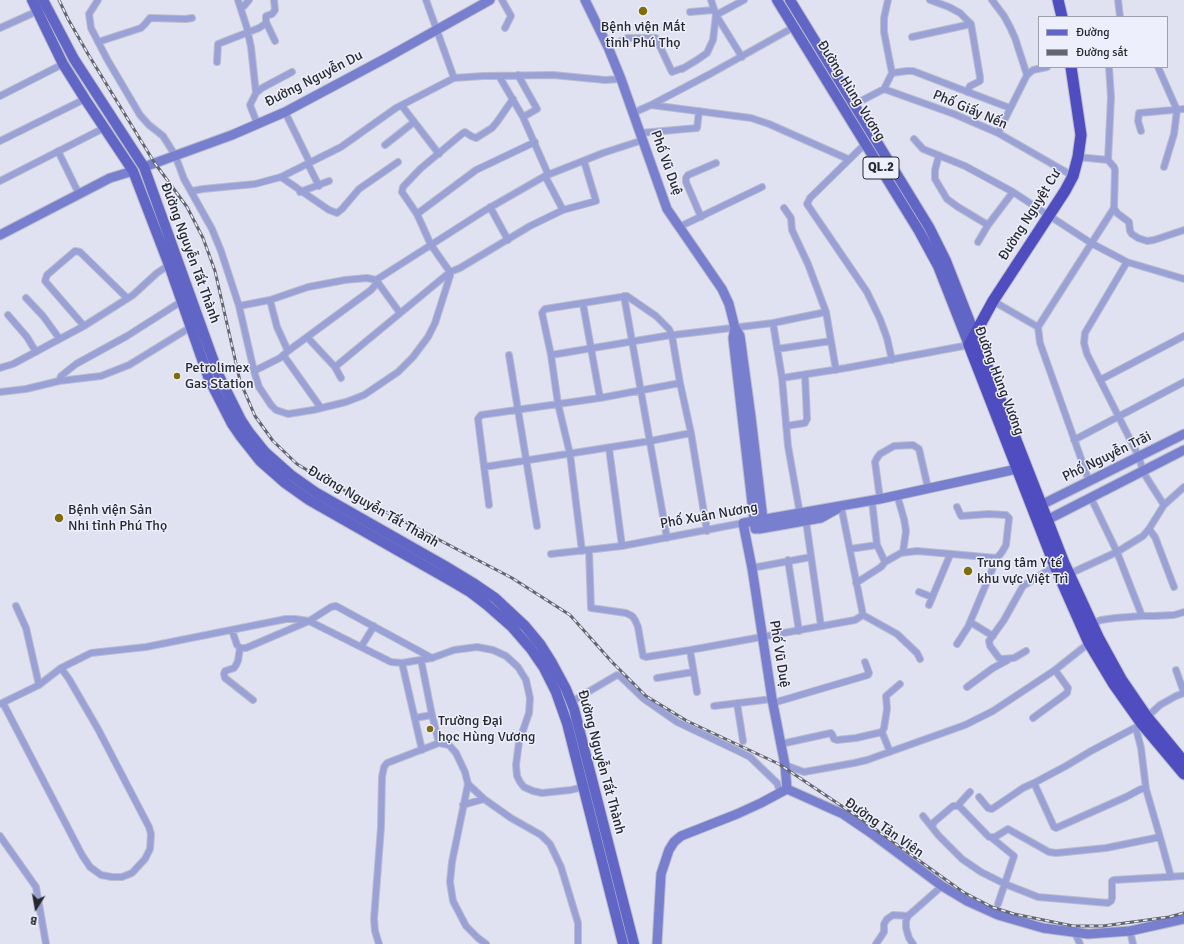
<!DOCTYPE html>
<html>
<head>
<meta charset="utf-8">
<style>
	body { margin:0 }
	#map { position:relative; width:1184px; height:944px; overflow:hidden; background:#e0e2f2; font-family:Signika,sans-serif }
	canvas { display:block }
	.legend { position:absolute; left:1038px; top:16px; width:130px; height:52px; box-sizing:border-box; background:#edf0fc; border:1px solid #9ea0aa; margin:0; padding:5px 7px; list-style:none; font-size:12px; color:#28292f }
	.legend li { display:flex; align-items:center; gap:8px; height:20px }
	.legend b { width:20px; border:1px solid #9ea0aa }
	.north { position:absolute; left:16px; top:888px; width:40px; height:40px; -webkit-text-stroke:3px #edf0fc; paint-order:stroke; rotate:191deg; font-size:11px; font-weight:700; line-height:16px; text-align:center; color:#28292f }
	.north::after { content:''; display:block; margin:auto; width:14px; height:18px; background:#28292f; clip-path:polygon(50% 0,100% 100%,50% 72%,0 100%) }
</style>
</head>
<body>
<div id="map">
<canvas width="1184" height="944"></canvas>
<ul class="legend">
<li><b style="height:5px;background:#6165c6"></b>Đường</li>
<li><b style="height:5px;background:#64656f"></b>Đường sắt</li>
</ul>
<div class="north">B</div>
</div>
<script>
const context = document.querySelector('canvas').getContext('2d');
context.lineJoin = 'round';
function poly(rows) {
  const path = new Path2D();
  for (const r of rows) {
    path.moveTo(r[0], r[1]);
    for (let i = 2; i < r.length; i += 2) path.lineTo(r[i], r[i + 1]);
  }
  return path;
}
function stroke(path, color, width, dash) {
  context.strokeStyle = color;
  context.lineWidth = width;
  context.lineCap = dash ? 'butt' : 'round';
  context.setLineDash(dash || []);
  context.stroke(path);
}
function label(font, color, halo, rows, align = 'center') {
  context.font = font + ' Signika,sans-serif';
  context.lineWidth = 3;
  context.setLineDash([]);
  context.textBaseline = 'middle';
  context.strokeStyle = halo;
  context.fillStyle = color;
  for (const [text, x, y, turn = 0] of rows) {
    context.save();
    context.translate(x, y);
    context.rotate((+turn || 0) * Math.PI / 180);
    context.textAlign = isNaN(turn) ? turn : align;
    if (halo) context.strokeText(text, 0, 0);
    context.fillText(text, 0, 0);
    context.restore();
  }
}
const street = poly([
	[98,0,89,14,91,28,107,59,140,115,149,125,163,136,175,155,184,179,212,229,221,251,239,306,254,371,280,358,288,351,371,290,378,282],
	[238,0,247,28,251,47,256,93],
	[426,0,454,78],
	[502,0,511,16,505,28],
	[711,0,716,15,742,57],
	[930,0,949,7,960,13,971,24,980,77,980,81,970,86,967,92],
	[992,0,1004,16,1010,27,1015,38,1027,75],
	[1118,0,1120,17],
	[244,6,249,0],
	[690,12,714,10],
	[716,15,744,0],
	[266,22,275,41],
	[0,28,40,10],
	[912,37,971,24],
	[98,42,141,28,145,24,150,18,186,19,192,18],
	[608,47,627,38,656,38,672,72,683,68],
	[217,62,218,44,259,28,265,24,266,22,266,16,272,14,275,10,274,0],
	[1158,67,1177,110,1174,134,1164,167],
	[682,69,697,60,707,53,713,40,716,15],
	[892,73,907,71,913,71,1010,108],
	[518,75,537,109,523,117],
	[499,76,523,117,548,174],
	[884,89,892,73,884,32,884,18,888,0],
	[0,96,63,64],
	[513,99,497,122,492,128,476,138,471,136,465,132,463,133,420,169,403,187,402,192,417,214,476,170,535,142],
	[855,104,884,89,954,114,998,133,1073,176],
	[651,105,751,118,769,124,848,159],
	[402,106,439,154],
	[285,112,310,163],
	[633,113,651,105,710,74,794,27],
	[257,123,250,105,256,93,262,88,292,72],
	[1141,131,1138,121,1139,113,1184,109],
	[640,133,697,128,699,111],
	[998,133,1027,75,1033,70,1047,67],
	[914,139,923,149,965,166,1013,192,1091,243,1127,262,1184,279],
	[0,141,85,99],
	[866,143,810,198,807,204,867,292,880,319,887,338,892,360],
	[385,145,414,122],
	[58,151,79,194],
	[939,155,935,170,935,179,947,199,958,207,988,225,1013,192],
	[1078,157,1108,160,1114,167,1115,170,1114,208,1038,327,1040,343,1089,481],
	[1108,160,1111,97,1109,67],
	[308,164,319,186],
	[545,176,563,210],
	[281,177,329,210,337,213,342,209,359,189,398,162],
	[0,181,104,128],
	[192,191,203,189,255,184,281,177,341,147,396,108,454,78,483,76,553,75,605,80,621,79],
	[300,192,329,181],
	[490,207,508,240],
	[784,208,791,218,792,230,808,264,826,312,836,370],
	[1114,208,1117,213,1129,222,1130,231,1132,234,1138,238,1147,241,1154,240,1184,230],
	[701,217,686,182,686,178,688,175,716,163],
	[679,227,762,187],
	[978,242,988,225],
	[1127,262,1085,333,1084,343,1087,354,1139,457,1143,472,1164,505],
	[376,280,400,313],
	[624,296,667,538],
	[26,298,43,316,59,338],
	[270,300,277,327,288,351],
	[993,301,1038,327],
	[583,304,600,398],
	[239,306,270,300,308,287,345,280,367,278,376,280,484,211,545,176,603,153,643,140],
	[8,315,27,337,36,352],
	[773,323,782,378,788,446,800,514],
	[84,326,45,281,47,275,75,251,80,252,127,298],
	[307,337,335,367],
	[777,349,831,341],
	[509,355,537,526],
	[551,355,665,336,773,323,826,312],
	[284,356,321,408],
	[0,368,13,364,84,326,133,295,157,273,169,265],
	[254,371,259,387,271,405,276,410,288,414,313,410,346,402,364,395,398,372,413,357,428,337,435,323,450,276,450,272,431,245,417,214],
	[341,378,335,367,450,272,460,268,530,226,563,210,596,201,584,161],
	[782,378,846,368,969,345],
	[1100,380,1184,336],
	[59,381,61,376,76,364,127,336,182,301],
	[0,392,26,389,59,381,101,376,129,365,191,327],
	[786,426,805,423,807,419,805,375],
	[1074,440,1184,382],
	[609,448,622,546],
	[484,467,650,441,691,433],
	[897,495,904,519,906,531,903,552],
	[1091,498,1117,552,1142,616],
	[880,499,875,462,877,458,880,454,894,446,913,445,919,449,928,488],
	[872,501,877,545,885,562],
	[489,505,478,419,481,415,600,398,680,383],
	[957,507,961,516,989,514,1006,515,1009,518,1006,545,1002,552,997,558,968,627,957,644],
	[806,521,821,626],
	[1149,529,1155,537,1174,587],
	[850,549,877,545],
	[589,550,591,608,626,613,632,616,635,620,638,627,643,656,646,657,690,650,855,620,863,615,841,506],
	[582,551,570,454,558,404,551,355,542,313,545,309,627,296,656,316,669,329,672,336,680,383,691,433,707,531],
	[551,554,622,546,743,523],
	[788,560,799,631],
	[752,568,811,557],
	[1069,574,1117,552,1143,536,1149,529,1164,505,1184,487],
	[856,583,881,567,885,562,901,553,917,551,997,558],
	[919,592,932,597],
	[929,605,950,555],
	[16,606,26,628,39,685],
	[863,615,897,634,917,653,920,659],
	[970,622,993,636],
	[1092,624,1101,620,1115,618,1142,616,1154,616,1174,615,1184,612],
	[232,630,237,645,240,648,246,648,309,621,331,607,336,606,432,658],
	[361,647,374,626],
	[240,648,238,661,236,665,234,668,225,671,224,674,225,678,253,700],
	[690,650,697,692],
	[1026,651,1014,658,1002,659,999,658,990,646,989,641,1004,620,1023,586,1055,566],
	[421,660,432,715,439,743],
	[402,663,422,750],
	[657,678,693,672],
	[967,687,993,668,1008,660],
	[571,702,617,675,620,676,644,699,677,722,740,752,750,757,777,783,780,792],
	[3,703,82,855,90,867,101,875,112,877,122,877,132,873,145,859,150,849,151,834,149,827,98,729,69,679,61,668],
	[737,703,743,741],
	[773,703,868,675,869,673,865,662],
	[0,704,39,685,61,668,91,653,146,647,286,619,295,619,309,621,391,662,402,663,432,658,454,650,477,647,493,650,506,656,518,667,526,680,530,698,529,713,519,742,516,765,517,776,520,782,524,787,533,791,542,793,571,790,586,786],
	[714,706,772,699],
	[1147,717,1160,705,1176,696,1184,693,1176,670],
	[415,718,432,715],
	[1033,718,1067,693,1068,688,1055,670],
	[1136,728,1141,748,1146,789],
	[882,732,890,752],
	[781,744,831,733,832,734,834,739,837,740,856,738,882,732,884,728,887,709,886,696,900,684],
	[785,765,804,772,854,763,867,760,965,725,993,711,1055,670,1089,643],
	[1034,783,1054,827,1056,828,1126,797,1141,789,1146,789,1160,837,1171,877],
	[468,784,484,799,511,818,541,835,550,844,561,867,578,923,578,944],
	[970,792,959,804,959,806,989,837,995,837,1008,829,1049,852,1056,853,1106,848,1160,837],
	[979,797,988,808,992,809,1023,788,1034,783,1066,766,1091,751,1142,724],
	[463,805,484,799],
	[923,816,939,836,962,859,981,872,1005,884,1038,897,1108,903,1111,901,1112,898,1112,881,1114,880,1184,876],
	[932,827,934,822,953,806,959,806],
	[0,836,36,887,46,944],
	[992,838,1014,856,998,904],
	[1130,931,1133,944],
	[1075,933,1080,944],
	[379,944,375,931,374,919,381,827,382,777,384,767,387,763,439,743,449,745,456,753,465,772,468,784,452,862,450,882,453,901,466,926,478,938,486,944],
	[876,944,884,932,884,924,887,919,893,915,908,916],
	[913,944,909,938,906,928,906,921,908,916,942,886]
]);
const secondary = poly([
	[585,0,608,47,621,79,667,209,722,289,729,304,735,328,740,336,751,417,764,528],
	[144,167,232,135,285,112,388,57,490,0],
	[0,235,110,178,133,171],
	[735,328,733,338,755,529],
	[1041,505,1184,434],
	[1047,520,1184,450],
	[759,529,821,518,837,509],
	[787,789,785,765,772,699,752,568,743,523,880,499,1017,469],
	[657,944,661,874,669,850,674,842,681,836,737,814,761,803,787,789,843,814,871,833,942,886,967,901,998,915,1043,928,1088,934,1130,931,1184,919]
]);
const primary = poly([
	[32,0,63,64,85,99,133,171,169,265,209,379,232,424,241,437,260,461,285,483,309,500,453,582,470,592,487,605,512,627,531,649,544,668,556,692,567,723,623,944],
	[43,0,74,59,144,167,219,376,241,420,249,432,265,452,291,475,315,492,445,566,473,583,495,598,525,626,540,644,552,663,566,689,574,709,634,944],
	[777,0,919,231,938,266,969,345],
	[790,0,929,227,946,261,975,335]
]);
const highway = poly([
	[1058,0,1062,17],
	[1071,67,1081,135,1078,157,1073,176,1065,191,993,301,969,345,1055,566,1089,643,1113,683,1142,724,1184,774],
	[975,335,1064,563,1099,639,1121,679,1147,717,1184,762]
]);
stroke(street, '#bbbdcb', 8);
stroke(secondary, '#bbbdcb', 11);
stroke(primary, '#bbbdcb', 12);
stroke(highway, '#bbbdcb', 13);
stroke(street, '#9aa1d7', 6);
stroke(secondary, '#787fce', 9);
stroke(primary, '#6165c6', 10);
stroke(highway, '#4f4dbf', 11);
const rail = poly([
	[59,0,68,19,88,54,154,162,187,207,203,238,215,271,240,381,255,416,273,441,297,464,317,476,512,578,570,615,612,662,646,696,687,721,779,764,861,819,963,892,992,907,1014,914,1073,926,1103,926,1169,917,1184,913]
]);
stroke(rail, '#64656f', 3);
stroke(rail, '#edf0fc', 1.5, [4.5]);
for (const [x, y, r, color] of [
	[643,11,5,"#7f6d09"],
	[177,376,4,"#7f6d09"],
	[59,518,5,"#7f6d09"],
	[968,571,5,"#7f6d09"],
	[430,729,4,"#7f6d09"]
]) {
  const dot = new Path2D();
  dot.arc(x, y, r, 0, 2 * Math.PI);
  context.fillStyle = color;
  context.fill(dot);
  stroke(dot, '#edf0fc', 1.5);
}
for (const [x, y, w] of [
	[881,168,36]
]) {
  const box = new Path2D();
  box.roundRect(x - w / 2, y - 11, w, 22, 3);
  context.fillStyle = '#edf0fc';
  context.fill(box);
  stroke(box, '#28292f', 1);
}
label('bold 13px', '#28292f', null, [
	["QL.2",881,168]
]);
label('14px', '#28292f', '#edf0fc', [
	["Bệnh viện Mắt",643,27,"center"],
	["tỉnh Phú Thọ",643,43,"center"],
	["Petrolimex",185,368],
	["Gas Station",185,384],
	["Bệnh viện Sản",68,510],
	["Nhi tỉnh Phú Thọ",68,526],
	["Trung tâm Y tế",977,563],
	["khu vực Việt Trì",977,579],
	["Trường Đại",438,721],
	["học Hùng Vương",438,737]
], 'left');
label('14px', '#28292f', '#edf0fc', [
	["Đường Nguyễn Du",314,79,-27],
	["Đường Hùng Vương",851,91,58],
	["Phố Giấy Nến",970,110,23],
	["Phố Vũ Duệ",666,163,70],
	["Đường Nguyệt Cư",1030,215,-58],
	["Đường Nguyễn Tất Thành",190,253,70],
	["Đường Hùng Vương",999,381,69],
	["Phố Nguyễn Trãi",1107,457,-26],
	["Đường Nguyễn Tất Thành",373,507,30],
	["Phố Xuân Nương",709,516,-10],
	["Phố Vũ Duệ",779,654,81],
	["Đường Nguyễn Tất Thành",601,762,75],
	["Đường Tản Viên",884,828,35]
]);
</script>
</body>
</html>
